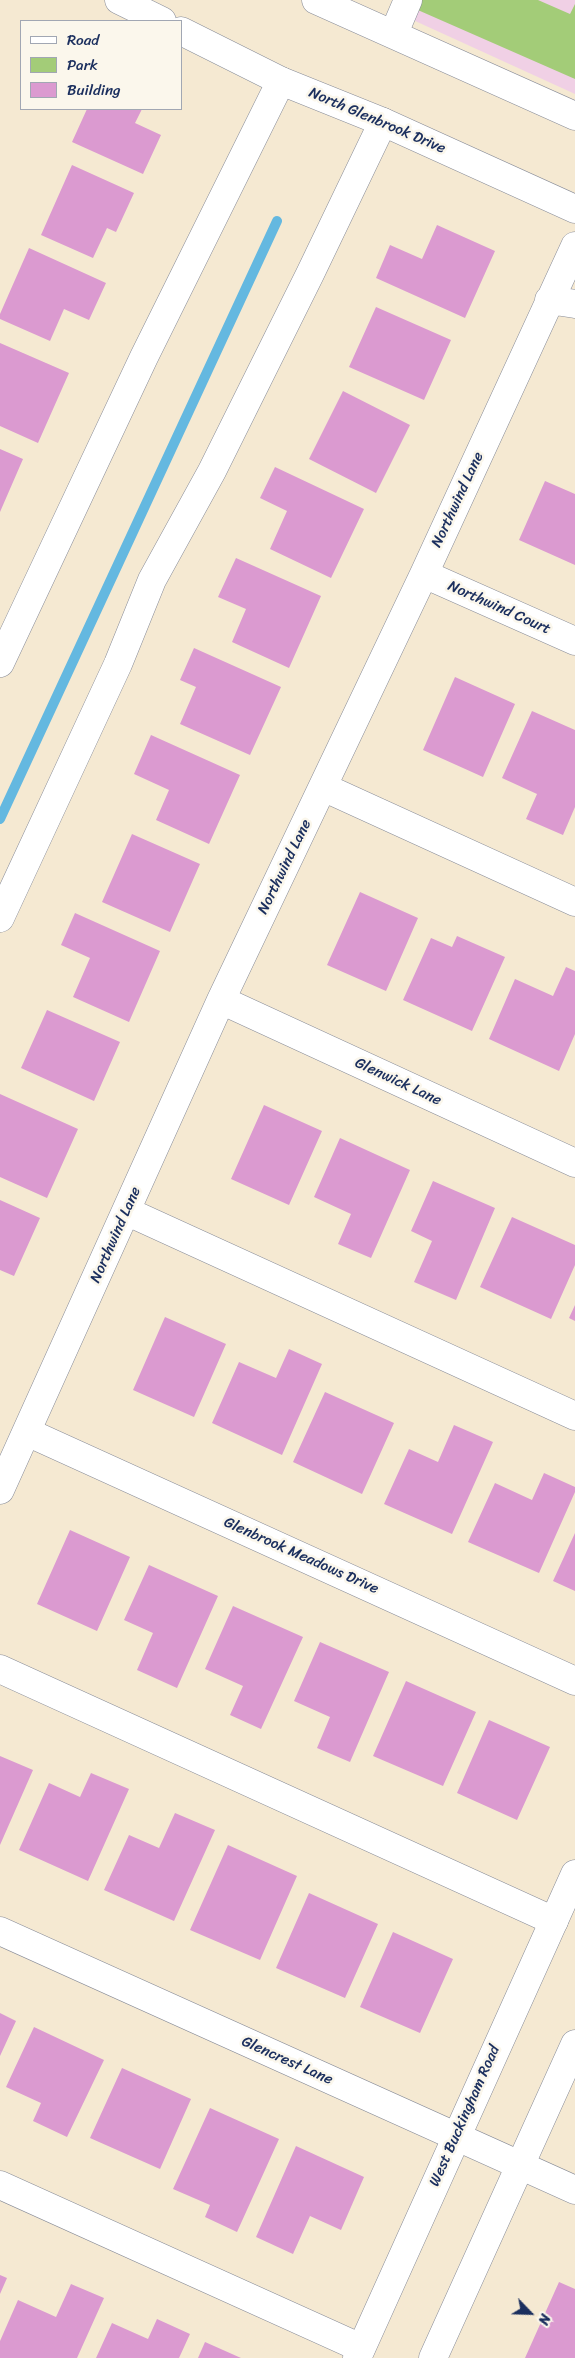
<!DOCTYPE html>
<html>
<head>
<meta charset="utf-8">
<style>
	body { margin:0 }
	#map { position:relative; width:575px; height:2358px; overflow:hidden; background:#f5e9d2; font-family:Sriracha,sans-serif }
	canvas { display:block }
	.legend { position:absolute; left:20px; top:20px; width:162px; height:90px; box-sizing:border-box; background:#fbf7ec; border:1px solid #a1a7b3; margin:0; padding:6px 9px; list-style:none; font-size:15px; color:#1b2f5e }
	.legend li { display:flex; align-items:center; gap:10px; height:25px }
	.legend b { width:25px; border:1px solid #a1a7b3 }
	.north { position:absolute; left:505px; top:2288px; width:50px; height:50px; -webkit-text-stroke:4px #fbf7ec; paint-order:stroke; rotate:114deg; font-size:14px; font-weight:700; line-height:20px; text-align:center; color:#1b2f5e }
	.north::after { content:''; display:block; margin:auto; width:18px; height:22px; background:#1b2f5e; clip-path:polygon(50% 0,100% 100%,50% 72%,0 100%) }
</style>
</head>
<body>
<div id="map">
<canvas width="575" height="2358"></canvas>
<ul class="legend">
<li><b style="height:6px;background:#fff"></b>Road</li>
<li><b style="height:14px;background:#a3cc78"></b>Park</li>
<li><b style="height:14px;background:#db9ad0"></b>Building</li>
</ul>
<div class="north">N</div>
</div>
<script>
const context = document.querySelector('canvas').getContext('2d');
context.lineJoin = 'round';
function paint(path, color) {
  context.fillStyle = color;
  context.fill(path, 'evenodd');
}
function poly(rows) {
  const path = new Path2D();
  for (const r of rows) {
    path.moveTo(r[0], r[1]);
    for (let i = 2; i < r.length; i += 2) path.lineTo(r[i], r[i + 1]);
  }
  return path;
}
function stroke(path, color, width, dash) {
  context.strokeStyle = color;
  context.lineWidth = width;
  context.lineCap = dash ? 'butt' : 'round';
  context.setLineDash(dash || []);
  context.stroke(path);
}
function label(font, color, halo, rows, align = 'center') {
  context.font = font + ' Sriracha,sans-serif';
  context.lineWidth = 5;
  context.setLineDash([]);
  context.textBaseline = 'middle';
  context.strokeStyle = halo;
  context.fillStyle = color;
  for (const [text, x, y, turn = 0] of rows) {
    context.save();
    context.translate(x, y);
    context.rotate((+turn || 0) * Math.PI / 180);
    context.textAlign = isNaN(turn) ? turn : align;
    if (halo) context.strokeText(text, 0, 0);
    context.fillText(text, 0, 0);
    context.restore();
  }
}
paint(poly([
	[422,0,575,0,575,94,413,20]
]), '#f0d0e5');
paint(poly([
	[395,0,538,0,570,14,575,4,575,79]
]), '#a3cc78');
stroke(poly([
	[0,819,277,221]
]), '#64b8e0', 10);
paint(poly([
	[87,109,142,109,135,123,161,135,143,174,72,142],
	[72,165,134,193,116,232,107,228,93,258,41,235],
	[437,225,495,251,465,318,376,278,390,245,422,259],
	[29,248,106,283,89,320,64,309,50,341,0,319,0,314],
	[376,307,451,340,424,400,349,367],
	[0,343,69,373,38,443,0,426],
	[343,391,410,425,376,493,309,459],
	[0,449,23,459,0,512],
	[275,467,364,509,331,578,270,549,287,511,260,498],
	[545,481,575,494,575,565,519,540],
	[236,558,321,596,289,668,232,642,246,609,218,597],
	[194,648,281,687,250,755,180,724,196,687,180,680],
	[455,677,515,704,483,777,423,750],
	[532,711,575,730,575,807,563,835,526,819,537,794,502,778],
	[151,735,240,775,209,844,156,820,169,790,134,774],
	[132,834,200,864,170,932,102,902],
	[360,892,418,918,386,991,327,965],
	[75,913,160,951,129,1022,73,997,90,958,61,945],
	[457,936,505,957,472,1031,403,1000,431,938,452,947],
	[566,967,575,971,575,1034,559,1071,489,1039,515,979,553,996],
	[47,1010,120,1042,94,1101,21,1068],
	[0,1094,78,1129,47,1198,0,1177],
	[264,1105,322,1131,289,1205,231,1179],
	[340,1138,410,1170,371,1258,338,1244,351,1214,314,1197],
	[433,1181,495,1208,456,1300,414,1282,432,1241,411,1231],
	[0,1200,40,1218,14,1276,0,1270],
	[512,1217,575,1245,575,1265,551,1319,480,1287],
	[575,1305,575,1321,569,1318],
	[165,1317,226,1344,194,1417,133,1390],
	[289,1349,322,1364,282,1455,212,1423,239,1362,276,1378],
	[325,1392,394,1423,362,1494,293,1462],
	[454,1425,493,1442,452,1534,384,1504,409,1449,438,1462],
	[544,1473,575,1487,575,1492,539,1573,468,1542,495,1483,532,1500],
	[70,1530,130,1557,97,1631,37,1604],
	[575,1533,575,1591,553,1581],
	[149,1565,218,1596,177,1688,137,1670,153,1633,124,1620],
	[233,1606,303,1637,261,1729,230,1715,243,1686,205,1669],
	[320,1642,389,1672,350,1762,317,1748,330,1717,294,1701],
	[406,1681,476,1712,443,1786,373,1756],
	[489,1720,550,1747,517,1820,457,1793],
	[0,1756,33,1770,0,1845],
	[91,1773,129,1789,88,1881,19,1850,49,1783,80,1797],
	[175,1813,215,1830,174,1921,104,1890,129,1835,159,1848],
	[228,1845,297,1876,260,1960,190,1930],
	[309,1893,378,1924,345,1998,276,1968],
	[393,1932,453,1959,420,2033,360,2007],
	[0,2013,16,2021,0,2056],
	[34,2027,104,2060,67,2137,33,2121,41,2103,6,2087],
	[122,2068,191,2099,160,2169,90,2138],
	[210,2108,279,2139,237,2232,205,2217,210,2205,173,2189],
	[296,2146,364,2177,341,2230,310,2216,293,2254,256,2237],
	[0,2275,7,2278,0,2294],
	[559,2282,575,2289,575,2358,525,2358],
	[71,2284,104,2298,77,2358,0,2358,0,2341,18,2300,56,2317],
	[157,2319,190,2334,179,2358,96,2358,112,2323,148,2339],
	[205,2342,241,2358,198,2358]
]), '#db9ad0');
const minor = poly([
	[394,33,408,0],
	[549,300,575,304],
	[424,574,575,641],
	[0,663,144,357,281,81],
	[323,787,575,902],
	[0,918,118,664,152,580,212,471,310,274,383,122],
	[221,1000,575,1163],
	[126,1211,575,1416],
	[27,1432,575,1681],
	[0,1490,221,1000,424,574,575,246],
	[0,1669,554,1921],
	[0,1931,575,2190],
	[0,2185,361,2348]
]);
const major = poly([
	[119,0,162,21],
	[316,0,575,116],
	[181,31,281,81,383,122,575,209],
	[357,2358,575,1874],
	[433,2358,575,2044]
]);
stroke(minor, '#888c98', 29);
stroke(major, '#888c98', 29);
stroke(minor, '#fff', 28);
stroke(major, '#fff', 28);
label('15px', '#1b2f5e', '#fbf7ec', [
	["North Glenbrook Drive",377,121,23],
	["Northwind Lane",458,500,-65],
	["Northwind Court",499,608,24],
	["Northwind Lane",285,867,-64],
	["Glenwick Lane",398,1082,25],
	["Northwind Lane",116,1235,-66],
	["Glenbrook Meadows Drive",301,1556,24],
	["Glencrest Lane",287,2061,24],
	["West Buckingham Road",465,2116,-66]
]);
</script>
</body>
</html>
